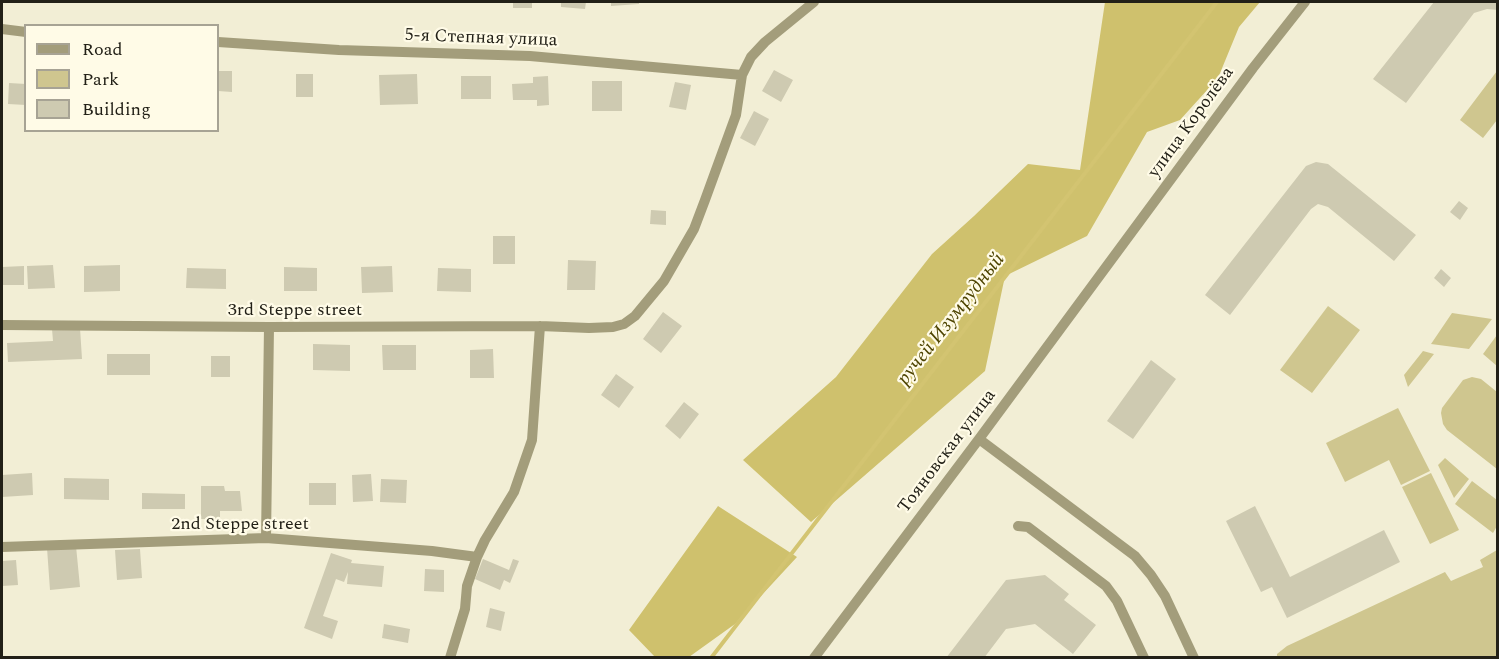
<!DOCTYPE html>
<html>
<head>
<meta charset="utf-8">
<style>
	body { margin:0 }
	#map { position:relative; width:1499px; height:659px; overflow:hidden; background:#f2eed5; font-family:Spectral,serif }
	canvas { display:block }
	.frame { position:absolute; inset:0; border:3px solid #222017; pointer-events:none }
	.legend { position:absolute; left:24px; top:24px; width:195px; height:108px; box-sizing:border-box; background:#fffbe7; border:2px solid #a7a394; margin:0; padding:8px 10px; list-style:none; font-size:18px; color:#222017 }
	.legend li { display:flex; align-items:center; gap:12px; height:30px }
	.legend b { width:30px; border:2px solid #a7a394 }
</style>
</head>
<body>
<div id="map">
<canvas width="1499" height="659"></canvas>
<div class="frame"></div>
<ul class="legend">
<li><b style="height:8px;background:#a39d7b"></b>Road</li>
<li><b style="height:16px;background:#cfc68f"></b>Park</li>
<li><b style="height:16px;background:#cecab1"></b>Building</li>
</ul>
</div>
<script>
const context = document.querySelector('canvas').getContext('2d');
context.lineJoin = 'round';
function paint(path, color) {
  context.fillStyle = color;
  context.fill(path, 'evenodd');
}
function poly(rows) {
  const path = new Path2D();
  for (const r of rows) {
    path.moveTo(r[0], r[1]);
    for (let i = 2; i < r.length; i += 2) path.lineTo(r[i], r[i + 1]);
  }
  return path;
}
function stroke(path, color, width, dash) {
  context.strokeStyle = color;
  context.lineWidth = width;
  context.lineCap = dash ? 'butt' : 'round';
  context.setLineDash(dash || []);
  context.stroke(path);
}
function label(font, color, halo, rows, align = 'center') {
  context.font = font + ' Spectral,serif';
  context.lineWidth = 4.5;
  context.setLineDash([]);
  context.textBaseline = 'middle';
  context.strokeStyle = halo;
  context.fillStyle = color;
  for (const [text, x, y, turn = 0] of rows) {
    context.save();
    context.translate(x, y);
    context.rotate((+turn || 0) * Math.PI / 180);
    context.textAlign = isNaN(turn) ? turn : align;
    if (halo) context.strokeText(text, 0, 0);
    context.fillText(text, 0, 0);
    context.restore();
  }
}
paint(poly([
	[1497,71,1497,120,1483,138,1460,120],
	[1328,306,1360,330,1312,393,1280,370],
	[1452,313,1492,319,1469,349,1431,344],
	[1497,335,1497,366,1483,354],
	[1423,351,1434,354,1408,387,1404,375],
	[1472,377,1481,379,1497,392,1497,469,1447,430,1443,424,1441,413,1442,408,1463,380],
	[1398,408,1430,471,1401,485,1389,460,1345,482,1326,443],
	[1445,458,1469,479,1454,498,1438,465],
	[1431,473,1459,530,1430,544,1402,487],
	[1472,481,1497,500,1497,526,1493,533,1455,504],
	[1497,550,1497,657,1292,658,1291,656,1287,657,1277,657,1277,654,1287,646,1445,572,1451,581,1483,567,1480,560]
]), '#cfc68f');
paint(poly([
	[1105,2,1260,2,1239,27,1218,78,1180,120,1147,132,1087,236,1005,276,985,371,811,522,743,460,836,377,932,254,974,216,1028,164,1080,170],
	[718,506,797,557,735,624,689,657,655,657,629,630]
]), '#cfc16d');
stroke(poly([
	[711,658,1217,2]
]), '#d3c471', 4);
paint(poly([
	[513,2,532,2,532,8,513,8],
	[561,2,586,2,585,9,561,7],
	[611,2,639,2,639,4,611,6],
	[1434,2,1498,2,1498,10,1487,9,1474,13,1406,103,1373,79],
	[774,70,793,80,781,102,762,91],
	[218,71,232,71,232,92,218,91],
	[296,74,313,74,313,97,296,97],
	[417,74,418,104,380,105,379,75],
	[461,76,491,76,491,99,461,99],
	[548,76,549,105,537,106,537,100,513,100,512,84,533,83,533,77],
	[592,81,622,81,622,111,592,111],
	[675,82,691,85,686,110,669,107],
	[9,83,26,84,26,105,8,104],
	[754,111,769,119,755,146,740,138],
	[1316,162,1328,164,1416,235,1394,261,1328,207,1318,204,1311,209,1230,315,1205,295,1306,166],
	[1459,201,1468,208,1460,220,1450,212],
	[651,210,666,211,666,225,650,224],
	[493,236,515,236,515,264,493,264],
	[568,260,596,261,595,290,567,290],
	[53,265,55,288,28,289,27,266],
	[120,265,120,291,84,292,84,266],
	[24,266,24,285,2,285,2,267],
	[392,266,393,292,362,293,361,267],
	[284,267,317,268,317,291,284,291],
	[187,268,226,269,226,289,186,288],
	[438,268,471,269,471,292,437,291],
	[1441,269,1451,278,1444,287,1434,278],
	[663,312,682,326,661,353,643,339],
	[80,328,82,359,8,362,7,343,53,341,52,329],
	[313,344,350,345,350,371,313,370],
	[382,345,416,345,416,370,383,370],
	[493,349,494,378,470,378,470,350],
	[107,354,150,354,150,375,107,375],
	[211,356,230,356,230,377,211,377],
	[1151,360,1176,379,1133,439,1107,421],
	[616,374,634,387,619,408,601,395],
	[684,402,699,414,680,439,665,426],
	[32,473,33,495,2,497,2,475],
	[371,474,373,501,353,502,352,475],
	[64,478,109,479,109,500,64,499],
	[381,479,407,480,406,503,380,502],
	[309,483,336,483,336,505,309,505],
	[201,486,224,486,225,491,240,491,242,511,220,511,220,519,201,519],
	[142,493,185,494,185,509,142,509],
	[1255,506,1290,577,1384,530,1400,562,1287,618,1272,587,1261,592,1226,521],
	[76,546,80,587,50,590,47,548],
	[140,549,142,578,117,580,115,550],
	[331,553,352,560,351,563,384,566,382,587,347,584,348,572,344,582,336,579,323,616,338,621,332,639,304,628],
	[483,559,509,570,513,559,519,561,510,583,504,580,500,590,475,579],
	[16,560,18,585,2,586,2,561],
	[425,569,444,570,444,592,424,591],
	[1045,575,1069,594,1064,600,1096,625,1073,654,1035,624,1006,629,984,658,946,658,1006,580],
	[490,608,505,612,501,631,486,627],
	[384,624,410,629,408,643,382,638]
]), '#cecab1');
stroke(poly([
	[2,29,26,32],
	[218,42,339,50,530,56,742,75],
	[2,325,269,327,540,326,589,328,613,327,624,324,635,316,664,281,694,229,705,200,736,115,742,75,751,57,765,42,814,2],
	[979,439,1135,556,1151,575,1165,596,1194,658],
	[1018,526,1028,527,1106,586,1117,601,1144,658],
	[266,538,269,327],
	[2,547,266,538,432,551,477,557],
	[450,658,465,609,467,586,477,557,485,540,514,492,532,440,540,326],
	[814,658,979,439,1253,68,1305,2]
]), '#a39d7b', 10);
label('18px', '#222017', '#fffbe7', [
	["5-я Степная улица",481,39,2],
	["улица Королёва",1192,123,-54],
	["3rd Steppe street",295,311],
	["Тояновская улица",948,452,-53],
	["2nd Steppe street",240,525]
]);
label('italic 20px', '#4e4400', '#fffbe7', [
	["ручей Изумрудный",952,320,-52]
]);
</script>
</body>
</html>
